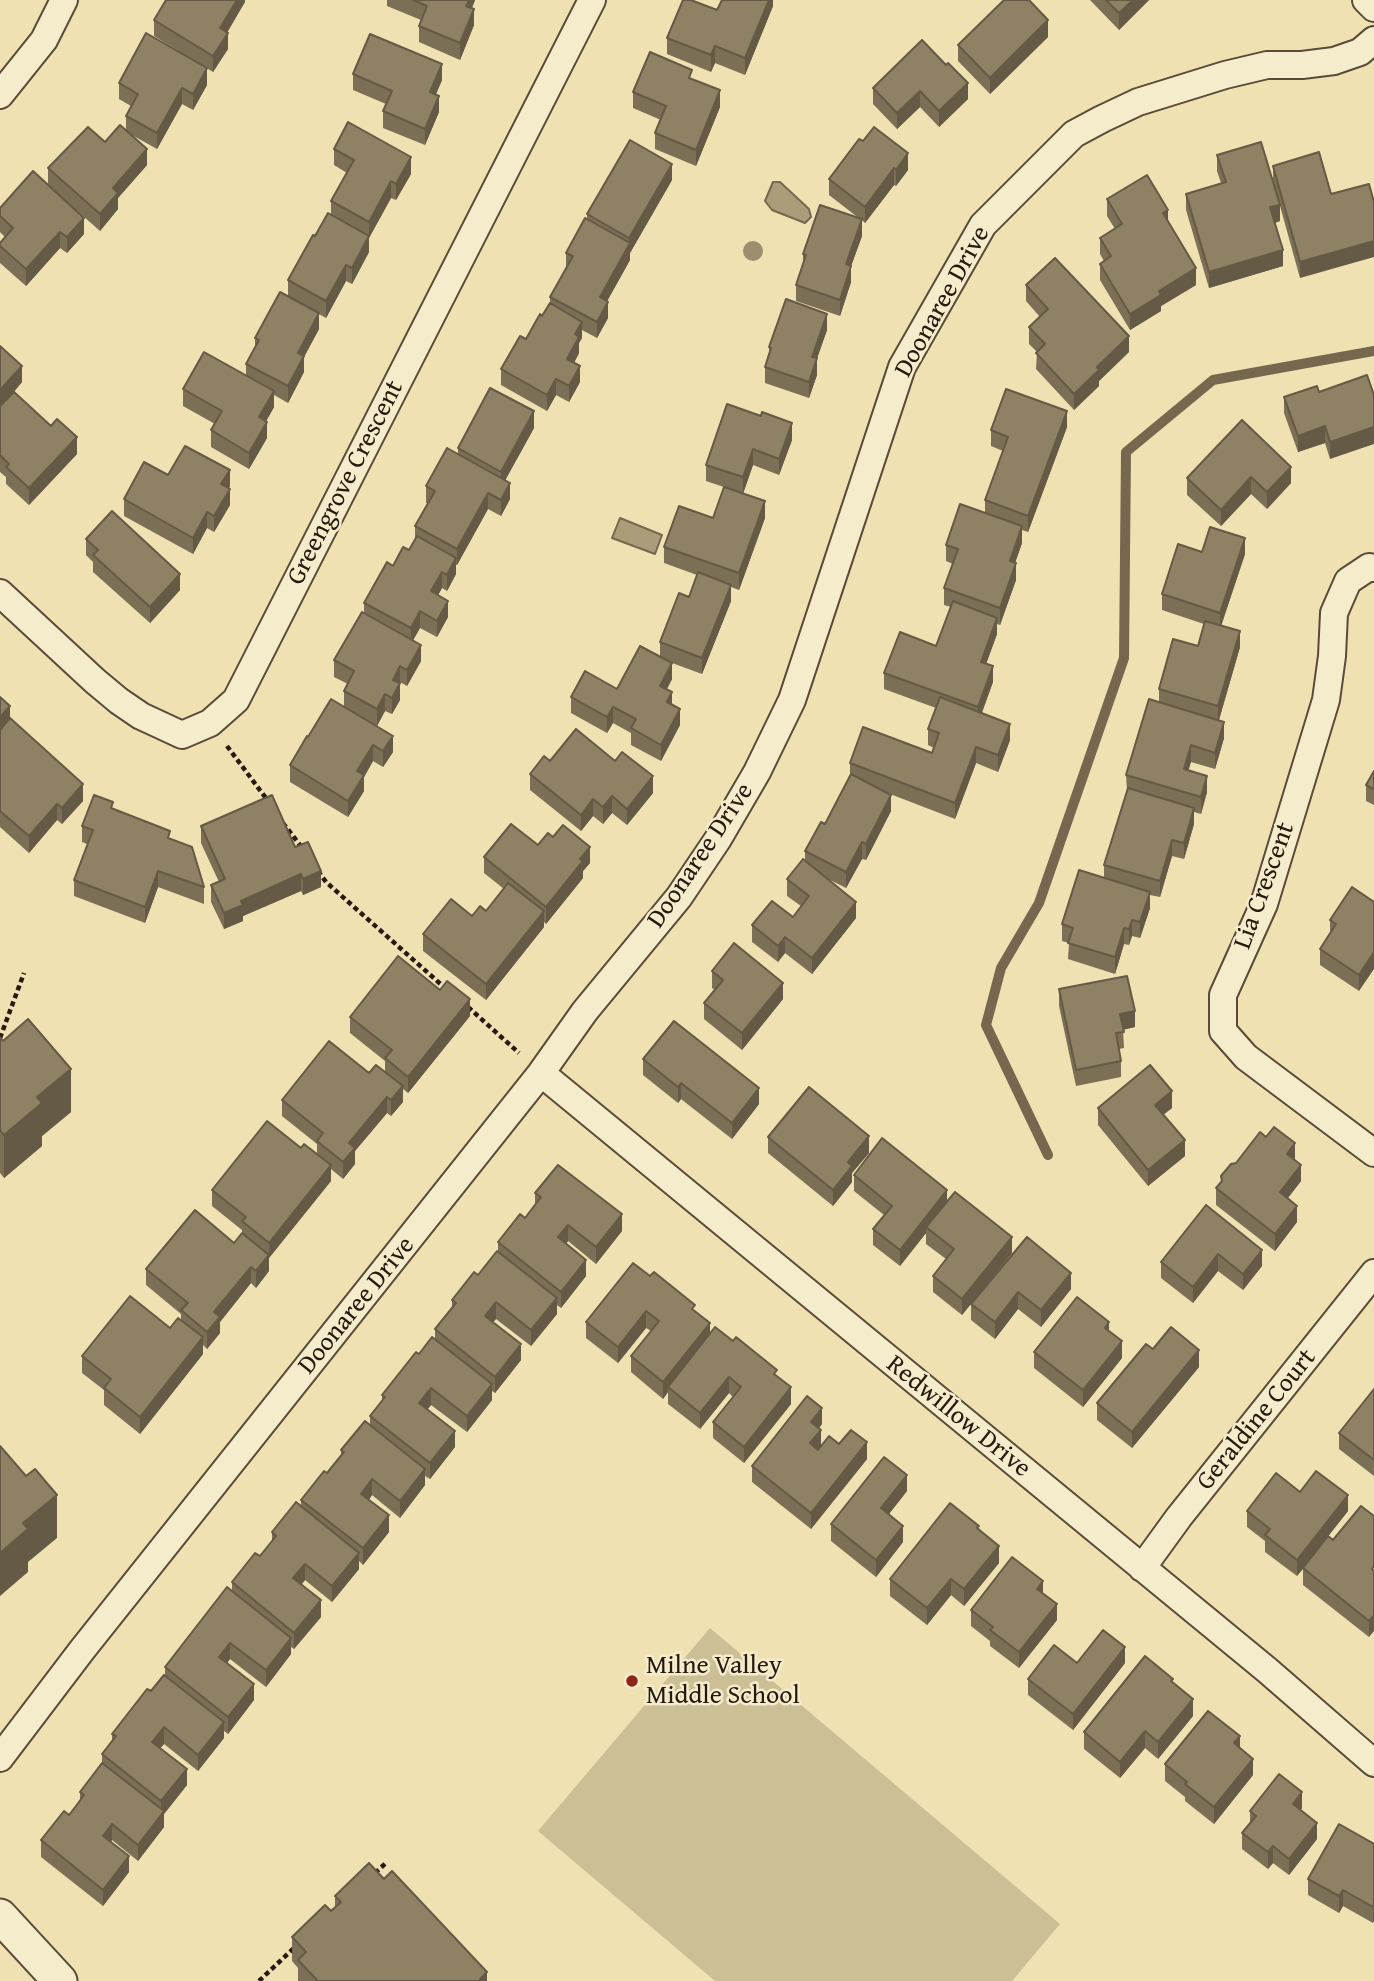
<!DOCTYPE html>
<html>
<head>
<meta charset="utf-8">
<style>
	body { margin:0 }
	canvas { display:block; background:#efe1b1 }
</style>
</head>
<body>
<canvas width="1374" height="1981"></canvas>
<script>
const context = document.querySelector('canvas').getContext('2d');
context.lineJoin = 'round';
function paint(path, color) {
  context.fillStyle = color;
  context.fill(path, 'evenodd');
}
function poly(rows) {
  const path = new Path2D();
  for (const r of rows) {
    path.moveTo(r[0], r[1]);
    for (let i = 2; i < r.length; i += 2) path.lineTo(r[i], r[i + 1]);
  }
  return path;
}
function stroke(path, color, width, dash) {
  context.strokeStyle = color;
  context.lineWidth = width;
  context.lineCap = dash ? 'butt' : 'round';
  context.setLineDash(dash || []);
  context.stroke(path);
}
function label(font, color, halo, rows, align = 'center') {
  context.font = font + ' "Gentium Book Plus",serif';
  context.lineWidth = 5;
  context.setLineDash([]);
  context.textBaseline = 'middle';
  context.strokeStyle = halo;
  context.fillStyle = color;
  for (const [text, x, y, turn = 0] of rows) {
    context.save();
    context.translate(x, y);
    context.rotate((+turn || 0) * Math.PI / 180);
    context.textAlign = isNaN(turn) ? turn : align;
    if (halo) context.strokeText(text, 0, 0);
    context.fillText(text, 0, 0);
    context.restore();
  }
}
paint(poly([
	[710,1628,1060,1924,1012,1981,715,1981,538,1831]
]), '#cdbf95');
const water = poly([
	[773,182,780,182,809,209,811,217,805,223,772,210,765,201,773,182],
	[620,518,662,535,655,554,612,538,620,518]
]);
paint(water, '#ab9d7a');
stroke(water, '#76684f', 2);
stroke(poly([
	[1048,1155,986,1025,1001,968,1039,903,1124,658,1126,452,1213,380,1374,351]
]), '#76684f', 10);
const minor = poly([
	[1366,0,1374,8],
	[0,95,44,40,64,0],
	[1374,568,1369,567,1348,581,1334,613,1332,656,1326,700,1264,904,1223,995,1223,1031,1246,1057,1374,1153],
	[0,593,95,681,119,701,141,716,182,735,210,723,236,700,592,0],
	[541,1073,1267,1670,1374,1763],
	[1142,1568,1179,1517,1374,1273],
	[0,1758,82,1650,541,1073,585,1011,679,897,718,839,757,772,792,700,902,367,983,225,1074,134,1102,119,1138,102,1225,75,1267,65,1302,65,1334,61,1360,52,1374,40]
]);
const tertiary = poly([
	[0,1916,60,1981]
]);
stroke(minor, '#594b38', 30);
stroke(tertiary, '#594b38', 37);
stroke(poly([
	[227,746,268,801],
	[283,823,303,849],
	[318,871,326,882,445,988],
	[468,1007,519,1053],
	[0,1038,24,973],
	[375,1873,386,1863],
	[259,1981,294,1948]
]), '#27190f', 4.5, [5, 3.5]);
stroke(minor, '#f5eccc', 26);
stroke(tertiary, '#f5eccc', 33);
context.fillStyle = '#9c8e6e';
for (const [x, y] of [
	[753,251]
]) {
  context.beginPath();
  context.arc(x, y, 10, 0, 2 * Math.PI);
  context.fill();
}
paint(poly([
	[245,0,227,32,228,49,213,72,154,36,154,20],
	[387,0,475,0,472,8,474,25,460,60,419,42,419,26,421,20,387,6],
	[773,0,773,6,745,75,715,63,711,72,667,54,667,38,717,10],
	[1090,0,1149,0,1119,30],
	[1048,37,990,94,958,61,958,45],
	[922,40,968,99,939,127,920,107,897,129,873,104,873,88],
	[353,74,442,80,436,94,439,112,425,145,383,128,383,111,386,104,353,90],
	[119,83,207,85,193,110,182,104,157,149,130,134,147,165,118,198,118,209,100,231,48,185,48,168,126,131,126,116,131,106,119,99],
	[633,92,720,107,696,166,655,149,655,133,661,120,633,108],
	[859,139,908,170,896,186,894,185,865,223,862,220,862,236,851,266,851,282,840,316,796,301,796,285,803,264,803,254,860,219,829,195,829,179],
	[334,149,411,174,396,200,391,198,369,238,369,252,352,284,346,281,326,318,319,314,319,329,304,357,304,372,288,403,274,395,274,407,266,421,267,438,249,469,211,447,211,430,215,424,183,406,183,389,246,376,246,364,255,347,255,338,288,296,288,280,315,236,331,214,331,201,347,173,334,165],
	[1319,152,1300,278,1280,206,1280,221,1275,223,1283,266,1209,288,1186,210,1186,194,1221,183,1217,171,1217,155,1273,182,1273,166],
	[672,180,630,253,630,260,607,301,608,318,597,338,582,330,582,338,579,343,579,353,574,363,580,382,569,402,556,395,547,411,501,385,501,369,526,339,550,304,550,297,566,268,566,253,587,220,587,214],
	[1107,199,1168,221,1196,285,1161,306,1161,311,1130,330,1100,280,1100,264,1104,261,1100,254,1100,238,1115,229,1107,216],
	[0,208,84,234,67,253,60,248,26,286,0,263,0,243,5,237,0,232],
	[1026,285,1129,352,1099,381,1099,386,1074,410,1036,369,1037,352,1029,344,1029,327,1040,317,1026,301],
	[827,330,817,358,817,375,809,398,765,383,765,367,769,355,769,347],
	[0,346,22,382,14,392,77,454,29,505,6,484,6,477,0,472],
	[1319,392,1374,395,1330,459,1325,443,1298,452,1284,413,1284,397],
	[727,404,792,440,779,475,753,465,743,493,765,518,739,590,731,587,731,601,702,674,672,663,672,679,667,689,680,725,661,761,631,745,631,733,613,723,607,733,571,713,571,697,617,689,660,657,660,642,689,597,697,575,664,563,664,547,713,518,724,487,706,481,706,465],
	[1242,420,1291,483,1267,509,1251,494,1221,526,1187,495,1187,478],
	[1067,427,1028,532,1022,530,1022,543,1015,563,1016,580,1000,625,997,624,997,634,986,664,993,682,981,713,1010,740,998,772,976,763,955,819,890,794,891,811,866,860,862,859,846,888,826,878,856,918,812,974,785,953,778,962,752,942,752,925,793,917,801,906,787,896,787,879,805,861,805,851,825,824,850,776,850,763,932,753,934,748,928,745,928,729,936,708,884,689,884,673,936,646,951,607,944,605,944,588,953,564,946,561,946,545,985,513,985,500,1003,451,991,446,991,430],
	[534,428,505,480,510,499,501,516,488,509,457,565,456,565,456,574,447,591,442,588,438,595,448,617,437,637,420,628,413,640,421,661,407,686,400,682,400,700,392,714,385,711,377,726,363,718,393,752,383,767,373,761,364,777,364,791,348,817,290,782,290,765,308,737,344,706,344,691,348,684,334,677,334,660,364,613,364,603,393,566,409,550,415,539,415,526,428,503,426,503,426,486,458,453,458,448],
	[168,475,230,486,229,488,230,505,214,532,207,528,193,554,124,516,124,499],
	[86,539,180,590,150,623,93,572,93,562,86,555],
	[1202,552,1245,554,1221,626,1240,647,1219,720,1224,738,1215,769,1191,762,1188,770,1207,792,1201,814,1194,812,1194,824,1184,859,1172,856,1160,897,1150,895,1150,908,1140,938,1132,936,1129,945,1124,944,1115,974,1068,959,1069,943,1062,941,1062,924,1104,878,1104,865,1127,791,1126,775,1159,702,1159,689,1198,646,1204,624,1162,610,1162,594],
	[0,697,10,719,83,801,62,824,57,820,29,853,0,827],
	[550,761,653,793,627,825,612,813,603,824,593,816,581,831,530,790,530,774],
	[1374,771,1374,805,1366,801,1366,785],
	[113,809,170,839,204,887,204,904,158,887,145,923,74,896,74,880,87,844,82,842,82,826],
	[201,826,295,847,321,887,303,895,301,891,243,916,243,921,224,929,211,902,211,885,219,882,201,843],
	[538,845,590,863,583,871,583,878,546,924,544,922,544,927,486,1000,423,951,423,934,486,911,504,889,484,873,484,857],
	[1374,902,1359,991,1320,965,1320,949,1330,933,1330,920],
	[712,971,783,999,742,1050,704,1019,704,1003,715,990,712,988],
	[1059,989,1135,1027,1123,1030,1124,1048,1119,1049,1121,1061,1121,1077,1076,1086,1059,1006],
	[470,1016,408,1093,403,1089,403,1102,391,1116,387,1113,355,1151,355,1164,343,1179,331,1169,331,1181,269,1258,269,1271,256,1288,251,1283,220,1322,220,1333,207,1349,203,1345,203,1354,140,1434,104,1405,104,1390,82,1373,82,1356,170,1328,181,1320,181,1314,146,1285,146,1269,234,1243,242,1233,242,1230,212,1206,212,1190,301,1148,317,1153,317,1144,282,1116,282,1100,369,1073,385,1072,385,1061,350,1033,350,1017],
	[0,1037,71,1112,42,1136,42,1146,4,1178,0,1173],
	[643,1059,759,1104,732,1139,681,1099,678,1103,643,1075],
	[1098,1108,1172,1108,1163,1115,1185,1156,1148,1186,1098,1125],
	[768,1137,869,1153,852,1173,852,1182,833,1206,768,1153],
	[1295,1160,1301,1181,1288,1198,1297,1222,1275,1251,1216,1205,1216,1188,1221,1182],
	[854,1175,947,1201,1012,1253,962,1315,933,1292,933,1276,946,1259,926,1244,926,1233,900,1266,873,1245,873,1229,884,1215,854,1191],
	[535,1193,622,1231,596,1264,568,1241,566,1244,586,1276,561,1308,557,1305,557,1314,531,1346,496,1319,493,1322,521,1360,495,1393,492,1391,492,1400,467,1432,431,1405,428,1409,455,1447,430,1479,425,1476,425,1485,400,1518,372,1495,369,1500,389,1532,363,1565,359,1561,359,1569,332,1602,305,1580,302,1584,321,1617,294,1649,291,1647,291,1654,266,1687,230,1659,227,1663,254,1700,228,1734,224,1731,224,1738,198,1771,164,1744,160,1748,187,1785,164,1814,164,1827,138,1861,112,1840,111,1842,129,1872,103,1906,41,1857,41,1840,69,1815,80,1801,80,1792,102,1763,102,1754,112,1741,112,1734,151,1691,165,1675,165,1667,232,1591,232,1582,260,1556,272,1541,272,1532,301,1506,301,1500,327,1473,341,1455,341,1450,370,1425,370,1416,382,1401,382,1395,435,1339,435,1329,452,1308,452,1300,478,1275,498,1251,498,1242,525,1218,535,1204],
	[1206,1205,1262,1266,1243,1290,1218,1271,1193,1303,1161,1278,1161,1262],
	[633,1263,695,1311,710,1334,777,1376,791,1404,744,1463,713,1438,713,1422,733,1397,729,1393,700,1429,668,1404,668,1392,663,1399,631,1372,631,1356,651,1331,646,1328,618,1363,586,1338,586,1322],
	[1071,1273,1071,1289,1041,1327,1018,1309,995,1339,971,1320,971,1304],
	[1109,1332,1122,1358,1083,1407,1034,1368,1034,1352],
	[1153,1349,1199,1367,1132,1448,1097,1420,1097,1403],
	[1374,1389,1374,1476,1339,1449,1339,1433],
	[822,1424,819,1428,821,1446,839,1444,867,1459,811,1529,752,1482,752,1466],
	[907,1491,889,1514,903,1542,876,1577,831,1541,831,1524],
	[1300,1492,1348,1511,1328,1536,1333,1540,1374,1516,1369,1637,1303,1585,1303,1569,1297,1576,1265,1552,1265,1541,1247,1527,1247,1511],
	[979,1530,999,1563,964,1606,951,1595,927,1625,890,1596,890,1579],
	[1043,1594,1057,1620,1019,1668,990,1646,990,1641,971,1626,971,1610],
	[1077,1663,1125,1663,1073,1730,1028,1695,1028,1679],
	[1193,1716,1158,1759,1145,1748,1120,1778,1084,1749,1084,1732],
	[1240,1748,1253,1775,1214,1824,1185,1801,1185,1797,1165,1781,1165,1764],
	[1302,1808,1301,1810,1317,1839,1289,1875,1273,1863,1268,1869,1242,1849,1242,1833,1250,1824,1250,1811],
	[1374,1844,1373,1923,1343,1906,1339,1913,1308,1895,1308,1879],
	[384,1879,487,1981,298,1981,298,1968,292,1961,292,1937,331,1911,335,1907,335,1896]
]), '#7b6f55');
paint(poly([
	[237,0,245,0,245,2,220,45,220,28],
	[469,0,475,0,466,22,466,6],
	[769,0,773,0,773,6,745,75,745,58],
	[1133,0,1149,0,1119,30,1119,13],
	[474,9,474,25,460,60,460,43],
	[1048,20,1048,37,990,94,990,78],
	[228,33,228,49,213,72,213,56],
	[715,46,715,63,711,72,711,55],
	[442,64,442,80,430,108,430,92],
	[207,68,207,85,193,110,193,94],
	[968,83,968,99,939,127,939,111],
	[182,88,182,104,157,149,157,133],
	[720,90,720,107,696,166,696,150],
	[920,91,920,107,897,129,897,113],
	[439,96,439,112,425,145,425,129],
	[147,149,147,165,118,198,118,209,100,231,100,214,113,188],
	[908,153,908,170,896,186,896,170],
	[411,157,411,174,396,200,396,184],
	[672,164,672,180,630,253,630,260,600,314,600,297,629,245,629,238],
	[894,168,894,185,865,223,865,207],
	[391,181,391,198,369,238,369,252,352,284,352,268,369,237,369,222],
	[1280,205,1280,221,1270,224,1270,207],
	[1168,210,1168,226,1163,213],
	[84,218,84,234,67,253,67,237],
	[862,219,862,236,846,280,846,264],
	[60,232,60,248,26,286,26,269],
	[1374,241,1374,257,1300,278,1300,262],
	[1283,250,1283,266,1209,288,1209,272],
	[346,265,346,281,326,318,326,301],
	[851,266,851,282,840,316,840,300],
	[1196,268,1196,285,1161,306,1161,311,1130,330,1130,314,1159,291],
	[608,302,608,318,597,338,597,322],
	[319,313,319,329,304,357,304,372,288,403,288,386,298,353],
	[827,314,827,330,812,373,812,357],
	[582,322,582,338,579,343,579,353,567,375,567,359,575,334],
	[1129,336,1129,352,1099,381,1099,386,1074,410,1074,394,1097,367],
	[817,358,817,375,809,398,809,382],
	[22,366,22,382,0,407,0,390],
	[580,366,580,382,569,402,569,386],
	[556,379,556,395,547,411,547,395],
	[274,391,274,407,259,434,259,417],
	[534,411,534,428,501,488,501,472],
	[1067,411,1067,427,1028,532,1028,516],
	[267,422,267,438,249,469,249,453],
	[792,423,792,440,779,475,779,459],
	[1325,426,1325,443,1298,452,1298,436],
	[1374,427,1374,444,1330,459,1330,442],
	[77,437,77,454,29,505,29,488],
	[753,449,753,465,743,494,743,477],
	[1291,467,1291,483,1267,509,1267,492],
	[230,470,230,486,221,500,221,484],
	[1251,477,1251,494,1221,526,1221,510],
	[510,483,510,499,501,516,501,500],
	[230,489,230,505,214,532,214,516],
	[488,493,488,509,457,565,457,549],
	[765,501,765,518,739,590,739,573],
	[207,512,207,528,193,554,193,538],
	[1022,526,1022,543,1010,577,1010,561],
	[1245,538,1245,554,1220,629,1220,613],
	[456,558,456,574,447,591,447,575],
	[1016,563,1016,580,1000,625,1000,608],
	[442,572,442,588,431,608,431,591],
	[180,574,180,590,150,623,150,607],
	[731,585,731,601,702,674,702,658],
	[448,601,448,617,437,637,437,621],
	[420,611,420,628,411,644,411,628],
	[997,618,997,634,981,678,981,662],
	[1240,631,1240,647,1218,723,1218,706],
	[421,645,421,661,407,686,407,670],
	[672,663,672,679,660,702,660,686],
	[400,666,400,682,393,696,393,680],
	[993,666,993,682,978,724,978,707],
	[400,683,400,700,392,714,392,698],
	[672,692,672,709,667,702],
	[385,694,385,711,377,726,377,709],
	[10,706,10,722,0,733,0,717],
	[613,707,613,723,607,733,607,717],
	[680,709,680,725,661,761,661,745],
	[1224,722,1224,738,1215,769,1215,753],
	[1010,724,1010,740,998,772,998,755],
	[393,736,393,752,383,767,383,751],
	[373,745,373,761,364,777,364,791,348,817,348,801,357,771],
	[1191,745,1191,762,1184,785,1184,769],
	[976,747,976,763,955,819,955,803],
	[653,776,653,793,627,825,627,809],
	[1207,776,1207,792,1201,814,1201,797],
	[83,784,83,801,62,824,62,808],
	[891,795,891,811,866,860,866,844],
	[612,796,612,813,603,824,603,807],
	[593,799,593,816,581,831,581,815],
	[57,804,57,820,29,853,29,836],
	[1194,808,1194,824,1184,859,1184,843],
	[1172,840,1172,856,1160,897,1160,881],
	[862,842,862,859,846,888,846,872],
	[590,847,590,863,583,871,583,878,546,924,546,907,580,859],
	[158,871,158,887,145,923,145,907],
	[321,871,321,887,303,895,303,879],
	[301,874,301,891,243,916,243,921,224,929,224,913,241,901],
	[1150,892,1150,908,1140,938,1140,922],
	[856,902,856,918,812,974,812,958],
	[544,911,544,927,486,1000,486,984],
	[1132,920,1132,936,1129,945,1129,929],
	[1124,928,1124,944,1115,974,1115,957],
	[785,937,785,953,778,962,778,946],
	[1374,952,1374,969,1359,991,1359,975],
	[783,983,783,999,742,1050,742,1033],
	[470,999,470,1016,408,1093,408,1077],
	[1135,1011,1135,1027,1120,1030,1120,1014],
	[71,1069,71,1112,42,1136,42,1146,4,1178,4,1135,37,1097],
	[681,1083,681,1099,678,1103,678,1087],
	[403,1086,403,1102,391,1116,391,1100],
	[759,1088,759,1104,732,1139,732,1123],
	[1172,1091,1172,1108,1155,1121,1155,1105],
	[387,1097,387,1113,355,1151,355,1164,343,1179,343,1162,349,1143],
	[869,1136,869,1153,852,1173,852,1182,833,1206,833,1190,848,1162],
	[1185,1140,1185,1156,1148,1186,1148,1170],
	[1295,1143,1295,1160,1287,1154],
	[331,1165,331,1181,269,1258,269,1271,256,1288,256,1271,269,1256,269,1243],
	[1301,1165,1301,1181,1280,1208,1280,1192],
	[947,1190,947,1206,926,1227,926,1233,900,1266,900,1250],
	[1297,1206,1297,1222,1275,1251,1275,1234],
	[622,1214,622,1231,596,1264,596,1247],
	[568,1225,568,1241,558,1254,558,1237],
	[1012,1237,1012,1253,962,1315,962,1299],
	[1262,1250,1262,1266,1243,1290,1243,1274],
	[1218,1254,1218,1271,1193,1303,1193,1287],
	[586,1260,586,1276,561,1308,561,1292],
	[251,1267,251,1283,220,1322,220,1333,207,1349,207,1332,214,1312],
	[1071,1273,1071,1289,1041,1327,1041,1310],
	[1018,1292,1018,1309,995,1339,995,1322],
	[557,1298,557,1314,531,1346,531,1330],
	[496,1302,496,1319,485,1332,485,1316],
	[646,1311,646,1328,618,1363,618,1347],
	[1109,1322,1109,1338,1105,1328],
	[710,1323,710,1339,668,1387,668,1392,663,1399,663,1382],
	[203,1337,203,1354,140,1434,140,1417],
	[1122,1341,1122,1358,1083,1407,1083,1390],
	[521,1344,521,1360,495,1393,495,1377],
	[1199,1350,1199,1367,1132,1448,1132,1432],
	[729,1377,729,1393,700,1429,700,1413],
	[492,1384,492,1400,467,1432,467,1416],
	[791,1387,791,1404,744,1463,744,1447],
	[431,1388,431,1405,419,1419,419,1403],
	[822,1408,822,1424,811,1438,811,1422],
	[821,1430,821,1446,810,1460,810,1443],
	[455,1431,455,1447,430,1479,430,1463],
	[867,1442,867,1459,811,1529,811,1513],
	[425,1469,425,1485,400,1518,400,1501],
	[907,1475,907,1491,881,1524,881,1508],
	[372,1479,372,1495,361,1510,361,1494],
	[57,1495,57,1538,28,1562,28,1572,0,1596,0,1553,23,1523],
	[1348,1495,1348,1511,1297,1576,1297,1560],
	[389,1515,389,1532,363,1565,363,1548],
	[903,1526,903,1542,876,1577,876,1560],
	[999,1546,999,1563,964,1606,964,1589],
	[359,1553,359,1569,332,1602,332,1586],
	[305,1564,305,1580,293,1594,293,1578],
	[951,1579,951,1595,927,1625,927,1608],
	[1043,1581,1043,1597,1037,1589],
	[321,1600,321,1617,294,1649,294,1633],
	[1057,1604,1057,1620,1019,1668,1019,1652],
	[1374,1615,1374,1631,1369,1637,1369,1621],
	[291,1638,291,1654,266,1687,266,1670],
	[230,1643,230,1659,219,1673,219,1657],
	[1125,1647,1125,1663,1073,1730,1073,1714],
	[254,1684,254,1700,228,1734,228,1717],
	[1193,1699,1193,1716,1158,1759,1158,1742],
	[224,1722,224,1738,198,1771,198,1755],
	[164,1727,164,1744,152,1758,152,1742],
	[1145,1731,1145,1748,1120,1778,1120,1762],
	[1240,1736,1240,1752,1234,1743],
	[1253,1759,1253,1775,1214,1824,1214,1807],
	[187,1769,187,1785,164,1814,164,1827,138,1861,138,1845,161,1815,161,1801],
	[1302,1792,1302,1808,1293,1820,1293,1804],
	[1317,1823,1317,1839,1289,1875,1289,1859],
	[112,1824,112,1840,103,1852,103,1836],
	[1273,1846,1273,1863,1268,1869,1268,1852],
	[129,1856,129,1872,103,1906,103,1890],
	[1343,1890,1343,1906,1339,1913,1339,1896],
	[1374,1904,1374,1921,1373,1923,1373,1907],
	[487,1972,487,1981,480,1981,480,1979]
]), '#645a45');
const building = poly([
	[166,0,237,0,220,28,228,33,213,56,154,20,166,0],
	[413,0,469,0,466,6,474,9,460,43,419,26,427,6,413,0],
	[683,0,691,0,717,10,722,0,769,0,745,58,715,46,711,55,667,38,683,0],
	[1004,0,1029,0,1048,20,990,78,958,45,1004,0],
	[1106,0,1133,0,1119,13,1106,0],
	[146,33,207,68,193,94,182,88,157,133,126,116,138,94,119,83,146,33],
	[370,34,442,64,430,92,439,96,425,129,383,111,392,91,353,74,370,34],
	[922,40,946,65,948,63,968,83,939,111,920,91,897,113,873,88,922,40],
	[650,52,692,70,689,78,720,90,696,150,655,133,666,106,633,92,650,52],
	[348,122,411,157,396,184,391,181,369,222,331,201,354,160,334,149,348,122],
	[120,125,147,149,113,188,118,193,100,214,48,168,88,127,105,142,120,125],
	[874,127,908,153,896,170,894,168,865,207,829,179,859,139,863,141,874,127],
	[630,140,672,164,629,238,587,214,630,140],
	[1261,142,1280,205,1270,207,1283,250,1209,272,1186,194,1226,182,1217,155,1261,142],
	[1319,152,1331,194,1369,184,1374,202,1374,241,1300,262,1273,166,1319,152],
	[33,171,84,218,67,237,60,232,26,269,0,246,0,243,13,228,0,216,0,208,33,171],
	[1147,175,1168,210,1163,213,1196,268,1159,291,1161,295,1130,314,1100,264,1111,256,1100,238,1122,224,1107,199,1147,175],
	[820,205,862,219,846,264,851,266,840,300,796,285,806,255,803,254,820,205],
	[328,213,369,236,352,268,346,265,326,301,288,280,313,235,315,236,328,213],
	[585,218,630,243,600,297,608,302,597,322,550,297,573,256,566,253,585,218],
	[1055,258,1129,336,1097,367,1099,370,1074,394,1036,353,1045,344,1029,327,1048,309,1026,285,1055,258],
	[280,292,319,313,298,353,304,356,288,386,246,364,259,340,255,338,280,292],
	[786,299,827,314,812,357,817,358,809,382,765,367,771,348,769,347,786,299],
	[550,303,582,322,575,334,579,337,567,359,580,366,569,386,556,379,547,395,501,369,520,336,526,339,540,314,542,316,550,303],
	[0,346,22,366,0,390,0,346],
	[204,352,274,391,259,417,267,422,249,453,211,430,222,411,183,389,204,352],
	[1367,375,1374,395,1374,427,1330,442,1325,426,1298,436,1284,397,1317,386,1319,392,1367,375],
	[490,388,534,411,501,472,458,448,490,388],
	[1006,389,1067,411,1028,516,985,500,1008,437,991,430,1006,389],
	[14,392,51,426,57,419,77,437,29,488,6,467,9,464,0,455,0,406,14,392],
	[727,404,761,416,762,412,792,423,779,459,753,449,743,477,706,465,727,404],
	[1242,420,1291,467,1267,492,1251,477,1221,510,1187,478,1242,420],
	[185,446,230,470,221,484,230,489,214,516,207,512,193,538,124,499,144,462,168,475,185,446],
	[447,448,510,483,501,500,488,493,457,549,415,526,435,491,426,486,447,448],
	[724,487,765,501,739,573,664,547,679,506,713,518,724,487],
	[960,504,1022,526,1010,561,1016,563,1000,608,944,588,958,549,946,545,960,504],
	[112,511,180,574,150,607,93,555,98,550,86,539,112,511],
	[1210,527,1245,538,1220,613,1162,594,1178,544,1202,552,1210,527],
	[417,536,456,558,447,575,442,572,431,591,448,601,437,621,420,611,411,628,364,603,387,562,393,566,403,547,409,550,417,536],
	[698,572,731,585,702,658,660,642,679,593,689,597,698,572],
	[953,601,997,618,981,662,993,666,978,707,884,673,900,632,936,646,953,601],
	[362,612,421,645,407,670,400,666,393,680,400,683,392,698,385,694,377,709,344,691,354,671,334,660,362,612],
	[1205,621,1240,631,1218,706,1159,689,1173,639,1198,646,1205,621],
	[640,646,672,663,660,686,672,692,667,702,680,709,661,745,631,728,636,719,613,707,607,717,571,697,585,671,617,689,640,646],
	[0,697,10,706,0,717,0,697],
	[940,697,1010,724,998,755,976,747,955,803,850,763,863,727,932,753,939,733,928,729,940,697],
	[331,699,393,736,383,751,373,745,357,771,364,775,348,801,290,765,307,736,308,737,331,699],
	[1149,699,1224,722,1215,753,1191,745,1184,769,1207,776,1201,797,1126,775,1149,699],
	[10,718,83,784,62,808,57,804,29,836,0,811,0,730,10,718],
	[576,729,615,761,622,752,653,776,627,809,612,796,603,807,593,799,581,815,530,774,544,756,550,761,576,729],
	[1374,771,1374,789,1366,785,1374,771],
	[851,774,891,795,866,844,862,842,846,872,805,851,821,822,825,824,851,774],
	[1128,788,1194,808,1184,843,1172,840,1160,881,1104,865,1128,788],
	[94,795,113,802,111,808,170,831,168,838,192,847,204,887,158,871,145,907,74,880,93,830,82,826,94,795],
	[272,795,295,847,308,842,321,871,303,879,301,874,241,901,243,905,224,913,211,885,225,879,201,826,272,795],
	[511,824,538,845,548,833,553,837,563,825,590,847,580,859,583,861,546,907,484,857,511,824],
	[803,859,856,902,812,958,785,937,778,946,752,925,772,901,793,917,809,896,787,879,803,859],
	[1079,870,1150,892,1140,922,1132,920,1129,929,1124,928,1115,957,1068,943,1073,928,1062,924,1079,870],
	[508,883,544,911,486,984,423,934,451,899,472,916,480,906,486,911,508,883],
	[1352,887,1374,902,1374,952,1359,975,1320,949,1336,924,1330,920,1352,887],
	[734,943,783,983,742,1033,704,1003,723,980,712,971,734,943],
	[398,956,440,990,447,981,470,999,408,1077,385,1058,392,1050,350,1017,398,956],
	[1127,976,1135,1011,1120,1014,1124,1032,1116,1033,1121,1061,1076,1070,1059,989,1127,976],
	[28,1019,71,1069,37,1097,42,1103,4,1135,0,1130,0,1037,3,1041,28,1019],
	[674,1021,759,1088,732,1123,681,1083,678,1087,643,1059,674,1021],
	[329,1041,369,1073,376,1065,403,1086,391,1100,387,1097,349,1143,355,1148,343,1162,317,1141,323,1133,282,1100,329,1041],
	[1150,1065,1172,1091,1155,1105,1185,1140,1148,1170,1098,1108,1150,1065],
	[809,1087,869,1136,848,1162,852,1166,833,1190,768,1137,809,1087],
	[267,1121,301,1148,304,1144,331,1165,269,1243,242,1221,246,1217,212,1190,267,1121],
	[1274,1127,1295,1143,1287,1154,1301,1165,1280,1192,1297,1206,1275,1234,1216,1188,1222,1181,1221,1176,1231,1164,1236,1163,1260,1132,1266,1137,1274,1127],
	[882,1138,947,1190,900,1250,873,1229,892,1206,854,1175,882,1138],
	[558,1165,622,1214,596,1247,568,1225,558,1237,586,1260,561,1292,498,1242,520,1214,525,1218,541,1197,535,1193,558,1165],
	[955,1192,1012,1237,962,1299,933,1276,954,1249,926,1227,955,1192],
	[1206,1205,1262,1250,1243,1274,1218,1254,1193,1287,1161,1262,1206,1205],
	[195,1210,234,1243,242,1233,269,1255,256,1271,251,1267,214,1312,220,1317,207,1332,181,1310,188,1303,146,1269,195,1210],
	[1027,1237,1071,1273,1041,1310,1018,1292,995,1322,971,1304,1027,1237],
	[497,1251,557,1298,531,1330,496,1302,485,1316,521,1344,495,1377,435,1329,456,1303,452,1300,474,1272,478,1275,497,1251],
	[633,1263,650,1276,654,1272,695,1305,692,1309,710,1323,663,1382,631,1356,659,1321,646,1311,618,1347,586,1322,633,1263],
	[130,1296,170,1328,178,1318,203,1337,140,1417,104,1388,111,1379,82,1356,130,1296],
	[1077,1297,1109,1322,1105,1328,1122,1341,1083,1390,1034,1352,1077,1297],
	[715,1327,733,1341,736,1337,777,1370,774,1374,791,1387,744,1447,713,1422,741,1387,729,1377,700,1413,668,1387,715,1327],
	[1171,1327,1199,1350,1132,1432,1097,1403,1146,1344,1153,1349,1171,1327],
	[432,1337,492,1384,467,1416,431,1388,419,1403,455,1431,430,1463,370,1416,385,1397,382,1395,416,1352,419,1354,432,1337],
	[1374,1389,1374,1460,1339,1433,1374,1389],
	[807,1396,822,1408,811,1422,821,1430,810,1443,818,1450,829,1436,839,1444,851,1430,867,1442,811,1513,752,1466,807,1396],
	[365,1421,425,1469,400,1501,372,1479,361,1494,389,1515,363,1548,301,1500,324,1471,327,1473,344,1452,341,1450,365,1421],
	[0,1446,26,1476,35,1469,57,1495,23,1523,28,1529,0,1553,0,1446],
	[884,1457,907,1475,881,1508,903,1526,876,1560,831,1524,884,1457],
	[1316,1471,1348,1495,1297,1560,1265,1535,1270,1529,1247,1511,1276,1473,1300,1492,1316,1471],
	[296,1502,359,1553,332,1586,305,1564,293,1578,321,1600,294,1633,232,1582,255,1553,260,1556,276,1536,272,1532,296,1502],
	[950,1503,979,1526,977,1528,999,1546,964,1589,951,1579,927,1608,890,1579,950,1503],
	[1361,1506,1374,1516,1374,1566,1372,1569,1374,1571,1374,1615,1369,1621,1303,1568,1328,1536,1333,1540,1361,1506],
	[1012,1557,1043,1581,1037,1589,1057,1604,1019,1652,990,1630,993,1627,971,1610,1012,1557],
	[227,1587,291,1638,266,1670,230,1643,219,1657,254,1684,228,1717,165,1667,227,1587],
	[1103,1630,1125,1647,1073,1714,1028,1679,1054,1645,1077,1663,1103,1630],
	[1145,1656,1173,1679,1171,1681,1193,1699,1158,1742,1145,1731,1120,1762,1084,1732,1145,1656],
	[164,1675,224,1722,198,1755,164,1727,152,1742,187,1769,161,1801,102,1754,116,1736,112,1734,147,1689,151,1691,164,1675],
	[1208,1711,1240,1736,1234,1743,1253,1759,1214,1807,1185,1784,1187,1782,1165,1764,1208,1711],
	[102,1763,164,1811,138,1845,112,1824,103,1836,129,1856,103,1890,41,1840,64,1811,69,1815,76,1806,84,1795,80,1792,102,1763],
	[1279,1774,1302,1792,1293,1804,1317,1823,1289,1859,1273,1846,1268,1852,1242,1833,1256,1816,1250,1811,1279,1774],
	[1339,1824,1374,1844,1374,1904,1373,1907,1343,1890,1339,1896,1308,1879,1339,1824],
	[369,1863,384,1879,392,1871,487,1972,480,1979,481,1981,318,1981,298,1960,306,1952,292,1937,325,1905,331,1911,341,1902,335,1896,369,1863]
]);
paint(building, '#8f8163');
stroke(building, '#645a45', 2);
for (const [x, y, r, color] of [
	[632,1681,7,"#8f2418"]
]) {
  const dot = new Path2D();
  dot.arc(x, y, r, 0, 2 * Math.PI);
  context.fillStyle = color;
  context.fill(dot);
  stroke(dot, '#f5eccc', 2.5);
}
label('26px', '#27190f', '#f5eccc', [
	["Doonaree Drive",943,302,-61],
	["Greengrove Crescent",346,483,-63],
	["Doonaree Drive",701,856,-56],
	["Lia Crescent",1265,886,-70],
	["Doonaree Drive",357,1306,-51],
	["Redwillow Drive",958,1417,39],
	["Geraldine Court",1257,1420,-51]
]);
label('26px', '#27190f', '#f5eccc', [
	["Milne Valley",646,1666],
	["Middle School",646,1696]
], 'left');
</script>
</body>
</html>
